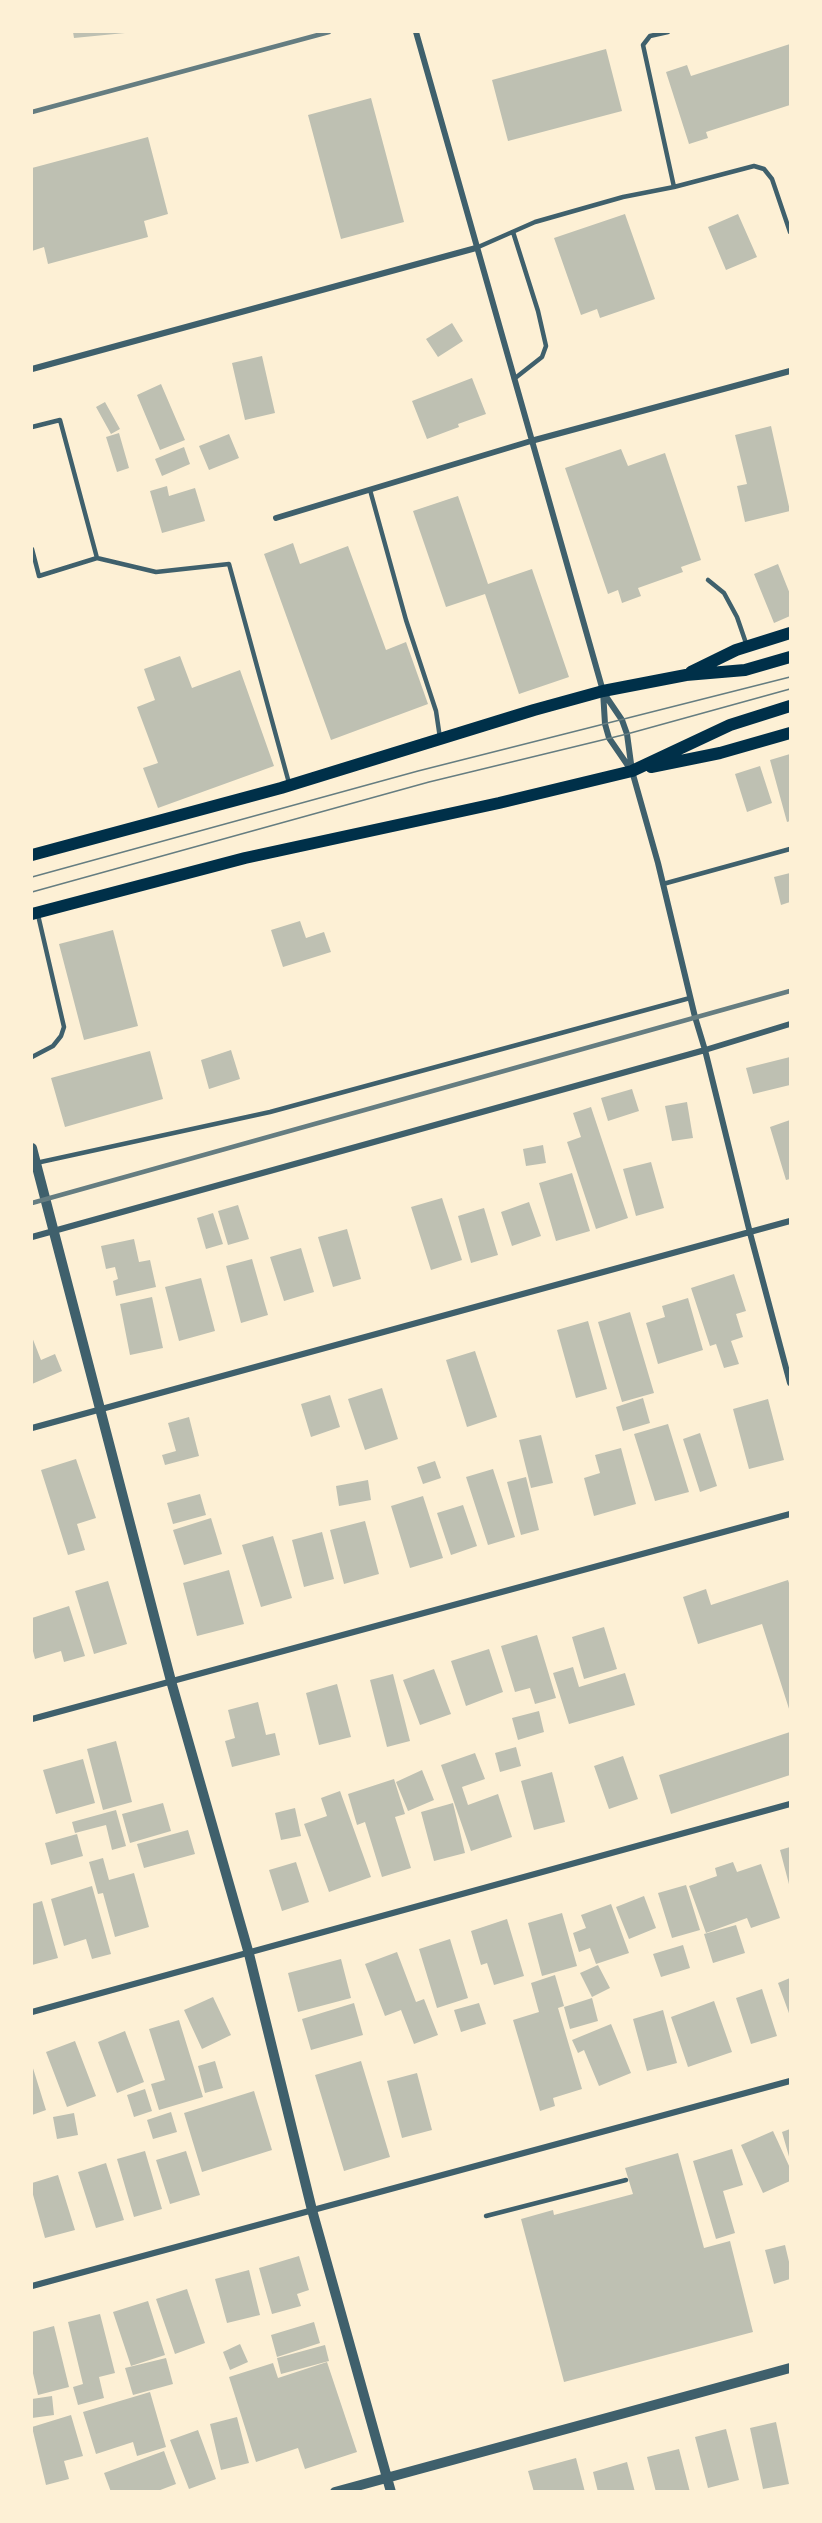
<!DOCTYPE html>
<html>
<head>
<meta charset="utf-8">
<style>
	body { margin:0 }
	#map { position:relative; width:822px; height:2523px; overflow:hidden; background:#fdf0d5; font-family:Barlow,sans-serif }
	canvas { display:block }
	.frame { position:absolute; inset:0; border:33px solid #fdf0d5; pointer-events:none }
</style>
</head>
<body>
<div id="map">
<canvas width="822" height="2523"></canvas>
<div class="frame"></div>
</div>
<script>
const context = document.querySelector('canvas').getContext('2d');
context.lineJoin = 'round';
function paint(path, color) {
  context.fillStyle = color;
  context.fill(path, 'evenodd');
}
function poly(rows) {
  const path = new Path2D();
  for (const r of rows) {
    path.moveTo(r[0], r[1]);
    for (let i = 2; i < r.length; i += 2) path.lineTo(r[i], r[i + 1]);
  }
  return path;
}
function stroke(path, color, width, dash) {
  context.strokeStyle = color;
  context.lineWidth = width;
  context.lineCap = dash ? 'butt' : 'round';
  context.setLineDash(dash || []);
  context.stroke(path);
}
paint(poly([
	[73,32,125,32,125,33,74,38],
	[790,44,790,105,706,132,708,138,689,144,666,72,687,65,691,76],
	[606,49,622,111,508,141,492,80],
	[371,98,404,222,341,239,308,115],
	[148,137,168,214,144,221,148,237,48,264,44,247,32,251,32,168],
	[625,214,655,299,600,318,597,309,581,315,554,238],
	[738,214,757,257,726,270,708,227],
	[452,323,463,341,438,357,426,339],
	[262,356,275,413,245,420,232,363],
	[472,378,486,414,458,424,459,427,427,439,412,401],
	[161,384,185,440,160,450,137,395],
	[105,402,120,429,111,434,96,407],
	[771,426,790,511,745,522,737,486,747,484,735,435],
	[119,433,129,468,117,472,106,437],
	[229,434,239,458,209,470,199,446],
	[184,447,190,464,162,476,155,459],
	[621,449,628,466,665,453,701,560,681,567,683,572,638,588,641,596,622,603,618,590,608,594,565,468],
	[167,486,169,496,195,488,205,521,162,533,150,491],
	[458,496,488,584,532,569,569,677,519,694,485,594,446,607,413,511],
	[293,543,300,564,348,546,386,650,406,642,428,704,331,740,264,554],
	[778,564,790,594,790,616,774,623,754,574],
	[180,656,192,688,240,670,274,766,158,808,143,768,158,763,137,707,155,700,144,669],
	[790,754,790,821,787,822,770,760],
	[760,766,772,803,747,812,735,774],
	[790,873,790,902,781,905,774,877],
	[300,921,306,938,324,932,331,952,283,967,271,930],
	[113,930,138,1026,84,1040,59,944],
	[231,1050,240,1079,209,1089,201,1060],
	[150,1051,163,1099,65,1127,51,1078],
	[790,1057,790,1085,753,1094,746,1068],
	[632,1089,639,1111,608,1121,601,1098],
	[687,1102,693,1138,672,1141,665,1106],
	[591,1107,628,1218,596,1229,567,1142,581,1137,573,1113],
	[790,1120,790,1179,786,1180,770,1127],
	[543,1145,546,1163,526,1166,523,1149],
	[651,1162,664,1208,636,1216,623,1169],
	[572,1173,590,1231,556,1241,539,1183],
	[442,1198,462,1260,431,1270,411,1207],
	[529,1202,541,1236,512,1246,501,1212],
	[238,1205,249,1239,228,1245,218,1211],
	[484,1208,498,1255,471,1263,458,1216],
	[213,1213,223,1244,206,1249,197,1218],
	[347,1229,361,1279,333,1287,318,1237],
	[134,1239,139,1262,150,1260,156,1287,116,1296,113,1281,118,1279,115,1267,106,1269,101,1246],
	[301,1248,314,1292,284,1301,270,1257],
	[252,1259,268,1315,241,1323,226,1266],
	[734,1274,746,1311,736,1314,743,1337,731,1341,739,1364,724,1368,716,1344,710,1346,691,1288],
	[201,1278,215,1331,179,1341,165,1287],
	[152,1297,163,1348,130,1355,120,1304],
	[688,1298,703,1350,658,1364,646,1323,665,1317,662,1306],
	[630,1312,654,1393,622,1402,598,1322],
	[588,1321,607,1389,576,1398,557,1330],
	[32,1337,41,1360,55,1354,62,1371,32,1384],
	[475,1351,497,1417,467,1427,446,1360],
	[382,1388,398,1439,365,1450,348,1399],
	[330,1395,340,1427,311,1437,301,1404],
	[643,1398,650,1423,623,1431,616,1407],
	[768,1399,784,1460,749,1469,733,1409],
	[189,1417,199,1456,165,1465,162,1455,176,1451,168,1423],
	[668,1424,689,1492,655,1501,634,1434],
	[700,1433,717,1486,700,1492,683,1439],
	[541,1435,553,1483,531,1488,519,1440],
	[621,1448,636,1504,594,1516,584,1478,600,1473,595,1455],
	[76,1459,96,1518,77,1524,85,1550,68,1555,41,1470],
	[435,1461,441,1478,423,1484,417,1467],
	[493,1469,515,1537,488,1545,466,1477],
	[526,1477,539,1530,521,1535,507,1482],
	[368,1480,371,1500,339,1506,336,1486],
	[200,1494,206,1515,173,1524,167,1503],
	[423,1496,443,1558,410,1568,391,1506],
	[463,1505,477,1546,451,1555,437,1513],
	[211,1518,222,1554,184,1565,173,1530],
	[365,1521,379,1574,344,1584,330,1530],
	[322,1532,334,1579,304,1587,292,1540],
	[273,1536,292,1598,261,1607,242,1545],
	[229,1570,244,1624,197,1636,183,1583],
	[788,1580,790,1586,790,1712,762,1624,698,1644,683,1597,706,1589,711,1605],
	[108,1581,127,1644,94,1654,75,1591],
	[69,1606,85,1656,64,1662,61,1651,35,1659,32,1647,32,1618],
	[604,1627,617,1669,584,1679,572,1637],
	[537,1635,556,1698,535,1704,530,1688,515,1692,501,1646],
	[489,1649,503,1692,466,1706,451,1661],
	[573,1667,579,1687,625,1673,635,1705,569,1724,553,1673],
	[434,1669,451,1714,420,1725,403,1680],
	[393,1674,410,1741,387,1747,370,1680],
	[337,1684,351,1737,319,1745,306,1693],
	[258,1702,266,1735,275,1733,280,1755,232,1767,225,1741,235,1738,228,1710],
	[539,1711,544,1732,518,1740,512,1718],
	[790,1732,790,1775,671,1814,659,1775],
	[116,1741,132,1802,103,1810,87,1749],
	[516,1747,521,1766,500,1772,495,1753],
	[475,1753,485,1779,462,1787,468,1805,498,1794,512,1837,471,1851,441,1765],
	[623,1756,638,1799,609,1809,594,1766],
	[83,1759,95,1803,56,1814,43,1770],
	[422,1770,434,1800,408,1811,396,1782],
	[552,1772,565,1822,534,1830,521,1781],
	[394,1779,405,1814,395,1817,411,1868,382,1877,365,1822,357,1825,348,1794],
	[340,1791,371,1877,329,1892,304,1824,327,1816,321,1798],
	[163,1803,171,1831,130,1843,122,1814],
	[453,1803,465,1853,434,1861,421,1812],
	[295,1808,301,1836,281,1840,275,1813],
	[116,1810,126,1846,112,1850,106,1825,75,1833,72,1822],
	[188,1830,195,1854,144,1868,137,1844],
	[77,1834,83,1856,51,1865,45,1843],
	[790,1847,790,1888,780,1850],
	[103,1858,109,1880,134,1873,149,1927,115,1937,103,1893,98,1894,89,1862],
	[296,1862,309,1902,282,1911,269,1870],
	[733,1862,737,1872,761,1864,780,1918,751,1928,747,1918,706,1933,689,1886,717,1876,715,1868],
	[686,1885,700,1930,672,1938,658,1893],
	[92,1886,111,1954,92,1959,86,1939,64,1946,51,1899],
	[644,1896,656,1928,629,1939,616,1907],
	[42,1901,58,1958,32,1965,32,1904],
	[611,1904,629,1953,596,1964,590,1948,579,1952,573,1933,586,1928,581,1915],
	[562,1913,577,1966,542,1976,528,1923],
	[507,1919,524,1976,494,1985,487,1963,481,1965,471,1931],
	[736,1925,745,1953,713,1963,704,1934],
	[450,1939,468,1998,437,2008,419,1949],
	[683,1945,690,1968,661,1977,653,1954],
	[397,1952,416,2002,424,1999,438,2035,414,2044,401,2010,385,2016,365,1964],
	[341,1959,351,1998,298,2012,288,1973],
	[598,1965,610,1988,592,1997,580,1973],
	[555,1975,564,2006,558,2008,582,2089,553,2098,555,2106,540,2111,513,2020,539,2012,531,1983],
	[790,1978,790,2016,778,1983],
	[762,1989,777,2036,751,2044,736,1998],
	[213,1997,231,2035,202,2049,184,2010],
	[592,1998,598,2021,570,2029,564,2007],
	[714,2001,732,2052,688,2067,671,2017],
	[354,2003,363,2035,311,2050,302,2019],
	[479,2003,486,2024,461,2032,454,2010],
	[663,2010,677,2063,647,2071,633,2019],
	[179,2020,203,2097,159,2110,151,2084,165,2080,149,2029],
	[611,2024,631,2073,599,2086,584,2050,578,2053,572,2040],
	[125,2031,144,2082,117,2093,98,2042],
	[75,2041,96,2096,67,2107,46,2052],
	[215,2061,223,2088,205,2093,198,2066],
	[361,2061,390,2157,344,2171,315,2075],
	[32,2065,46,2110,32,2115],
	[417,2073,432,2130,402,2138,387,2081],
	[145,2089,152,2111,134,2117,127,2095],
	[254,2091,272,2150,202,2172,184,2113],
	[171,2112,177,2132,153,2139,147,2120],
	[74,2113,78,2135,57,2139,53,2117],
	[790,2129,790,2160,782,2132],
	[773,2131,790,2168,790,2181,763,2193,741,2145],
	[732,2149,743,2185,723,2191,735,2233,716,2239,693,2161],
	[145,2151,162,2209,134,2217,117,2159],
	[186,2151,200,2195,170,2204,156,2160],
	[678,2153,704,2248,730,2241,753,2332,564,2382,521,2219,553,2210,554,2215,633,2194,625,2168],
	[106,2163,124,2220,96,2228,78,2172],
	[58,2175,75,2230,45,2238,32,2191,32,2183],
	[785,2245,790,2266,790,2279,774,2284,765,2250],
	[299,2256,309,2290,297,2294,301,2306,272,2314,259,2268],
	[249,2270,260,2315,227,2323,215,2279],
	[187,2289,205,2343,175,2354,156,2299],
	[148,2301,165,2355,131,2366,113,2312],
	[100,2314,115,2373,99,2377,104,2398,78,2405,73,2387,83,2384,68,2322],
	[314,2322,320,2343,277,2357,271,2335],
	[54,2326,69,2387,38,2395,32,2369,32,2332],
	[240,2344,248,2362,230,2370,223,2352],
	[325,2345,329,2361,281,2374,277,2358],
	[166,2358,173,2384,133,2395,125,2368],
	[327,2362,357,2452,305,2469,298,2448,256,2462,229,2377,273,2363,278,2378],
	[150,2392,166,2447,137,2456,133,2442,96,2454,83,2412],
	[52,2396,54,2415,32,2418,32,2399],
	[71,2415,83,2456,64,2461,69,2479,46,2485,32,2427],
	[237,2417,249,2463,221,2470,210,2424],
	[776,2422,789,2484,763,2489,750,2428],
	[726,2429,739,2480,708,2488,695,2437],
	[198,2430,216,2479,189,2489,170,2440],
	[679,2449,690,2492,656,2492,647,2457],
	[164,2451,176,2484,155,2492,111,2492,104,2473],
	[576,2458,585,2492,534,2492,528,2471],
	[627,2462,635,2492,598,2492,593,2472]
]), '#bec0b2');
stroke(poly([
	[668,32,650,36,643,45,674,187],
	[513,232,538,311,546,346,542,357,514,379],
	[476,248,535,222,623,197,674,187,754,166,764,169,772,179,790,232],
	[32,427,60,420,97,558,39,576,32,549],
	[370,490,406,620,436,711,440,738],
	[97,558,156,572,229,564,289,783],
	[708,580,724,593,737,617,747,646],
	[663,884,790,849],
	[32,1057,53,1046,61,1036,64,1027,38,915],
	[36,1163,270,1112,690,998],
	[486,2216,626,2180]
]), '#3f606c', 4.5);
stroke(poly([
	[416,32,603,691,605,724,609,738,631,770],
	[32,369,476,248],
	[276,518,531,441,790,371],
	[603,692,622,720,627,734,632,771,658,863,695,1017,705,1050,750,1233,790,1383],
	[32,1237,705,1050,790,1024],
	[32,1428,790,1221],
	[32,1719,790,1514],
	[32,2012,790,1804],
	[32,2286,790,2081]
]), '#3f606c', 6);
stroke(poly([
	[32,1148,171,1681,249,1954,312,2210,391,2492],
	[335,2492,790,2368]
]), '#3f606c', 10);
stroke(poly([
	[691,672,736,650,790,633],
	[651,767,720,753,790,733],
	[32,855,281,788,534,710,603,691,686,675,745,670,790,657],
	[32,914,245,858,499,803,632,771,730,725,790,706]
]), '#003049', 12);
stroke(poly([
	[32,877,418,771,790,677],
	[32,892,429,782,627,734,790,689]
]), '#657d81', 1.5);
stroke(poly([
	[32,112,329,32],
	[32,1203,790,991]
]), '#657d81', 4.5);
</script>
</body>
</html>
